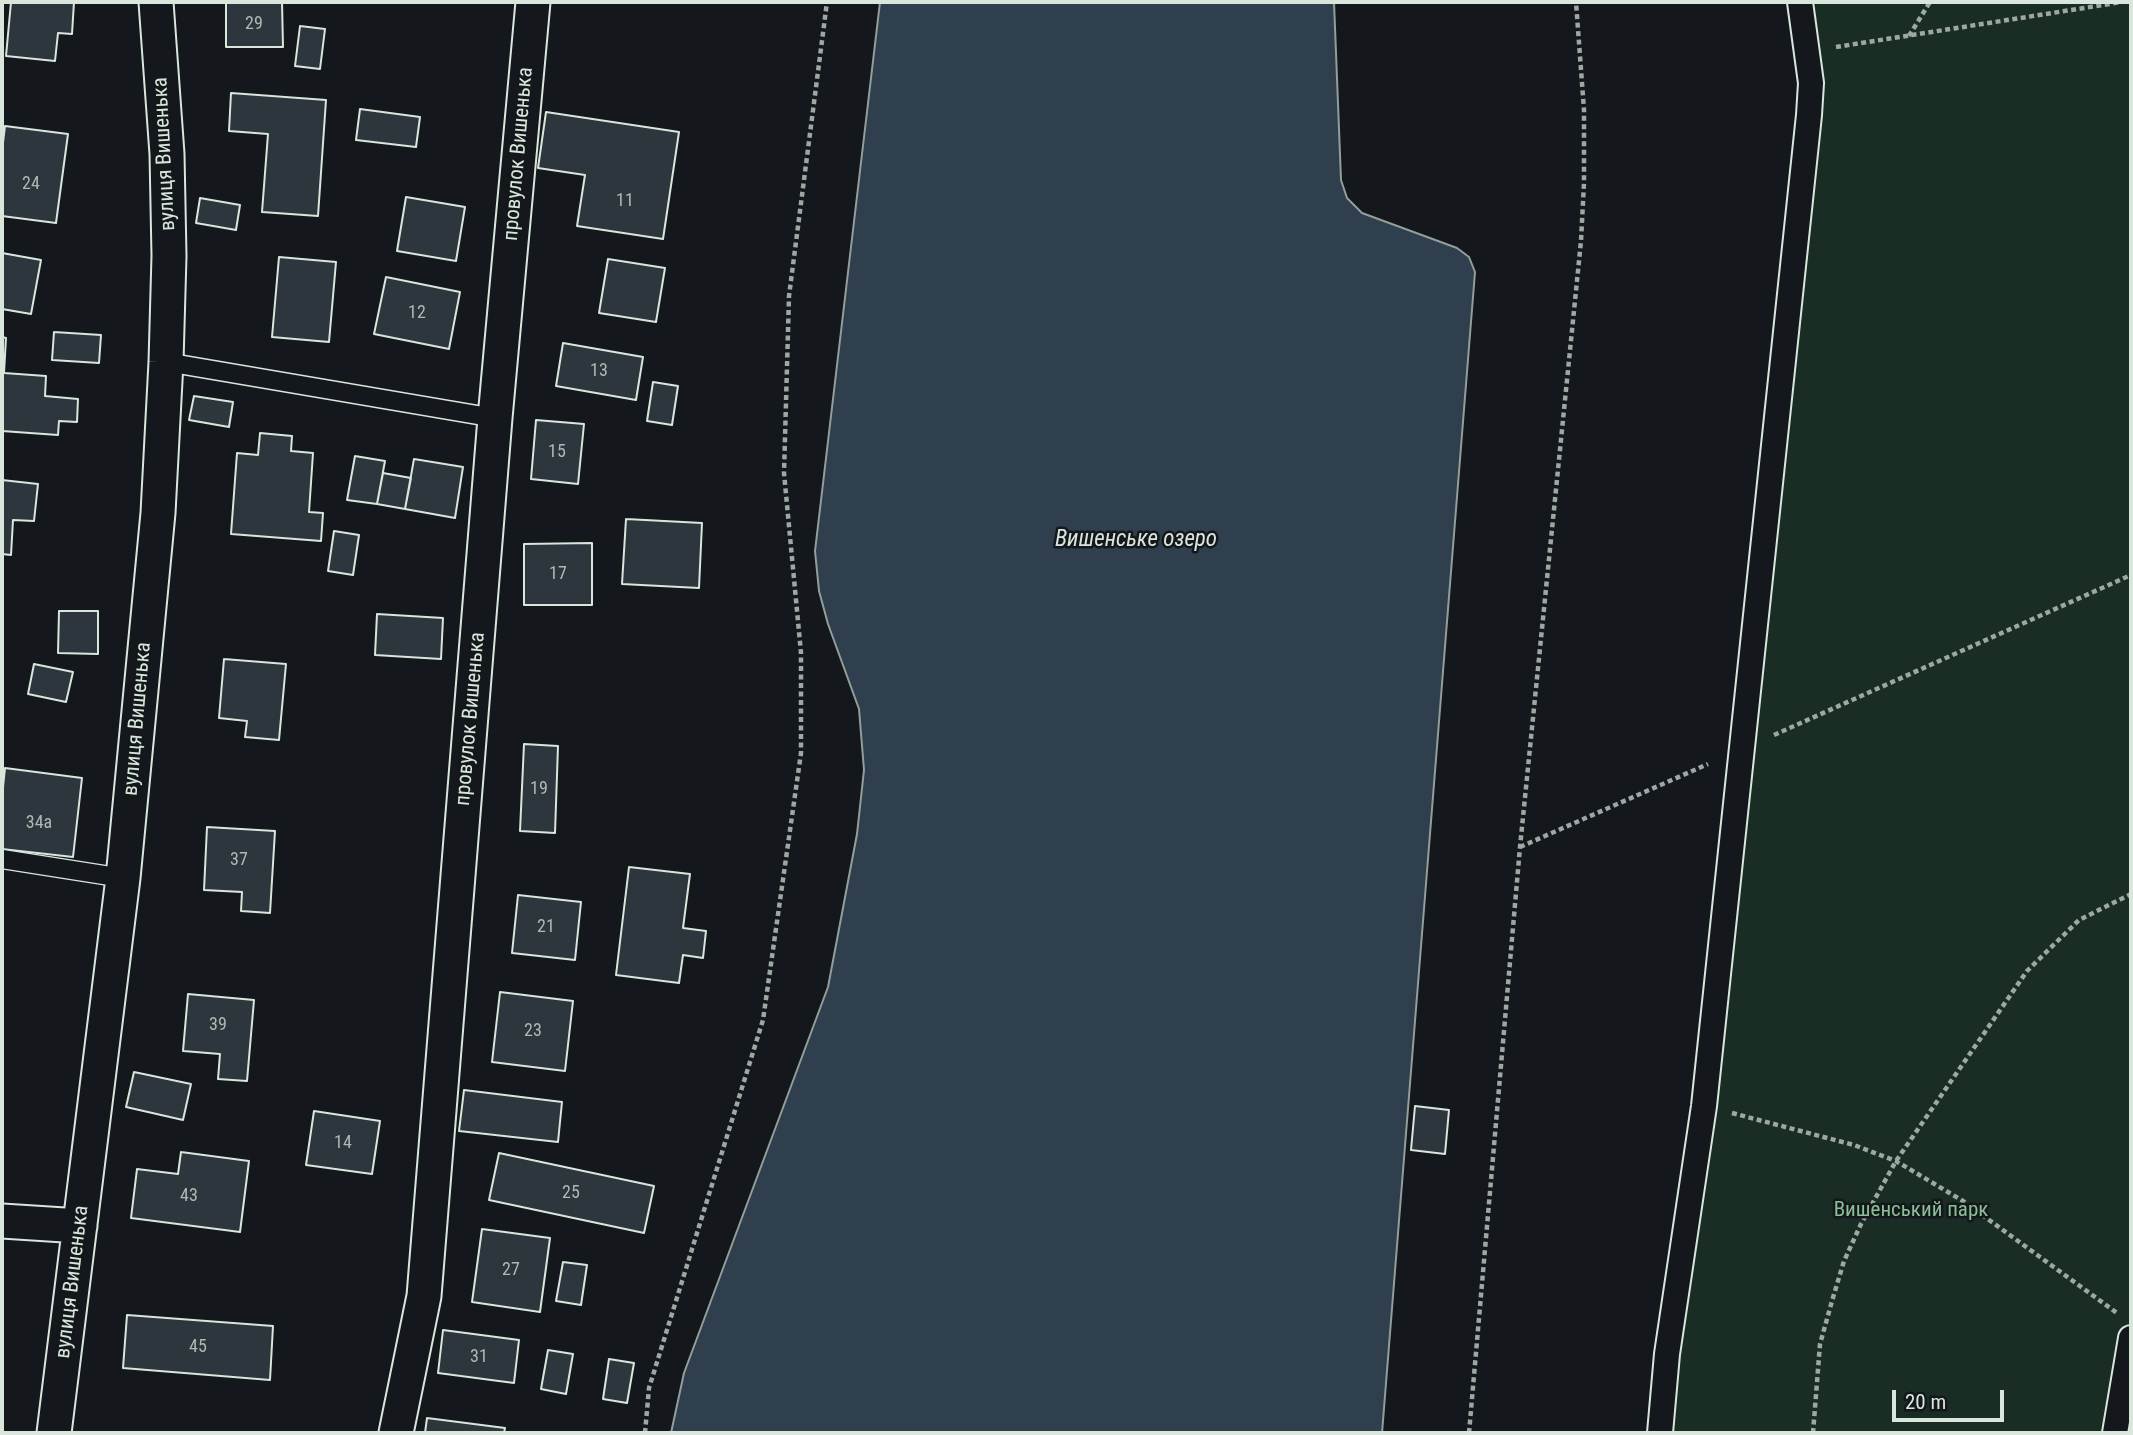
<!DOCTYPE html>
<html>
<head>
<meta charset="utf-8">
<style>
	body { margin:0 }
	#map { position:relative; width:2133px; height:1435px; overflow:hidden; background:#14181c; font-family:"Roboto Condensed",sans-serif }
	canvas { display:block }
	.frame { position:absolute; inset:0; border:4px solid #d8e6dc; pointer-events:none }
	.scale { position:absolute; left:1892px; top:1390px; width:112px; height:32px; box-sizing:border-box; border:4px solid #d8e6dc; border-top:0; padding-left:9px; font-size:21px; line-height:24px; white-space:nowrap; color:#d8e6dc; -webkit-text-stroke:5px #14181c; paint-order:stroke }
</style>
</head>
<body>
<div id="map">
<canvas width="2133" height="1435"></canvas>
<div class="frame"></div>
<div class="scale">20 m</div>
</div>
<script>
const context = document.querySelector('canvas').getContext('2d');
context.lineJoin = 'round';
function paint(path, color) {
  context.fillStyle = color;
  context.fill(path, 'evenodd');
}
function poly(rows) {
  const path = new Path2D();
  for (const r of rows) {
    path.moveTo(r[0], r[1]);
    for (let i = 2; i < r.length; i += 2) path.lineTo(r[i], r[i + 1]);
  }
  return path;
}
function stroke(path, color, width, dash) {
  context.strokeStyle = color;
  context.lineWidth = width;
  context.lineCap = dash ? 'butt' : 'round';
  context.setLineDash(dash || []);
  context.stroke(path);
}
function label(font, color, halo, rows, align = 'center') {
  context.font = font + ' "Roboto Condensed",sans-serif';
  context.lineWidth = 5;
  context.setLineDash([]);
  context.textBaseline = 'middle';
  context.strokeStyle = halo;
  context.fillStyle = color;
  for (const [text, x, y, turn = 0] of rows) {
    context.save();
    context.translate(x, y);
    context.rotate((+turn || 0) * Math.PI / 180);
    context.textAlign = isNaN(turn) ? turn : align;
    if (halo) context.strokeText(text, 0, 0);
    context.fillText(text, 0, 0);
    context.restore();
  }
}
const green = poly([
	[1800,2,2131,2,2131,1433,1660,1433,1809,115,1800,2]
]);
paint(green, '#1a2d24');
stroke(green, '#939e99', 2);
const water = poly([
	[880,2,1334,2,1341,180,1347,198,1362,213,1457,248,1469,257,1475,272,1382,1433,671,1433,684,1373,828,987,857,834,864,770,859,709,828,624,819,591,815,551,880,2]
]);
paint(water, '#2f3f4d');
stroke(water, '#939e99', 2);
const building = poly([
	[11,2,74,2,72,34,58,33,55,61,6,56,11,2],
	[226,2,282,2,283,47,226,47,226,2],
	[300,26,325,29,320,69,295,66,300,26],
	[231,93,326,100,318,216,262,212,268,134,229,131,231,93],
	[360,109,420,117,416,147,356,140,360,109],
	[546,112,679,132,663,239,577,226,585,175,538,168,546,112],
	[5,126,68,134,56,223,2,216,2,151,5,126],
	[406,197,465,207,456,261,397,251,406,197],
	[200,198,240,205,236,230,196,223,200,198],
	[2,253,41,260,31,314,2,309,2,253],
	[279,257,336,262,329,342,272,337,279,257],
	[608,259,665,268,656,322,599,313,608,259],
	[386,277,460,292,449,349,374,334,386,277],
	[54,332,101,335,99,363,52,360,54,332],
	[2,337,6,338,4,373,46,376,45,396,78,399,77,422,59,421,58,435,2,431,2,337],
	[563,343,643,357,636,400,556,386,563,343],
	[653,382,678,386,672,425,647,421,653,382],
	[194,396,233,402,229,427,189,420,194,396],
	[536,420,584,424,578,484,531,479,536,420],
	[260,433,292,436,291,451,313,453,309,512,323,513,321,541,231,534,237,453,258,455,260,433],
	[355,456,385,461,377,504,347,500,355,456],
	[414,459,463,467,455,518,405,509,414,459],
	[383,473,411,478,405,509,377,504,383,473],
	[2,480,38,484,34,521,13,520,11,555,2,554,2,480],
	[626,519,702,523,699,588,622,584,626,519],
	[334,531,359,535,353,575,328,571,334,531],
	[592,543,592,605,524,605,524,544,592,543],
	[59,611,98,611,98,654,58,653,59,611],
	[377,614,443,618,441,659,375,655,377,614],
	[224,659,286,664,279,740,245,737,247,721,219,718,224,659],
	[34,664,73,672,66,702,28,694,34,664],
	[524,744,558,746,555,833,520,831,524,744],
	[5,768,82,778,73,857,2,849,2,797,5,768],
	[207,827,275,831,270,913,241,911,242,892,204,890,207,827],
	[629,867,690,874,683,928,706,931,703,958,683,955,679,983,616,975,629,867],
	[518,895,581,902,575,960,512,953,518,895],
	[500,992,573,1001,565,1071,492,1062,500,992],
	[188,994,254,1000,247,1081,218,1079,220,1054,183,1051,188,994],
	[134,1072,191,1084,183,1120,126,1107,134,1072],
	[464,1090,562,1102,558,1142,459,1131,464,1090],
	[1415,1106,1449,1110,1445,1154,1411,1150,1415,1106],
	[314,1111,380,1121,372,1174,306,1165,314,1111],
	[181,1152,249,1161,240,1232,131,1218,137,1169,178,1174,181,1152],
	[499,1153,654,1186,644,1233,489,1200,499,1153],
	[482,1229,550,1238,540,1312,472,1302,482,1229],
	[563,1262,587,1265,581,1305,556,1301,563,1262],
	[127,1315,273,1326,270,1380,123,1368,127,1315],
	[443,1330,519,1340,514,1383,438,1373,443,1330],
	[548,1350,573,1354,566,1394,541,1389,548,1350],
	[609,1359,634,1363,627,1403,603,1399,609,1359],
	[427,1418,505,1428,504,1433,425,1433,427,1418]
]);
paint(building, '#2c363c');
stroke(building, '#d8e6dc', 2);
const service = poly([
	[166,362,495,418],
	[2,859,123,878]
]);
const pedestrian = poly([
	[1660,1433,1667,1354,1704,1106,1809,115,1811,83,1800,2],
	[2115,1433,2131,1338]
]);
const minor = poly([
	[2,1221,80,1226],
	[54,1433,123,878,158,513,166,362,169,256,167,154,156,2],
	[396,1433,424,1296,495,418,533,2]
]);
stroke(service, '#d8e6dc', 21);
stroke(pedestrian, '#d8e6dc', 28);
stroke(minor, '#d8e6dc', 37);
stroke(poly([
	[1909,36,1930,2],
	[1836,47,2122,2],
	[1774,735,2131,575],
	[1520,847,1708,764],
	[1732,1113,1854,1145,1896,1161,1963,1201,2117,1313],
	[645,1433,649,1388,763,1020,801,753,801,653,784,473,789,296,827,2],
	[1469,1433,1520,847,1581,241,1584,183,1584,110,1576,2],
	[1813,1433,1820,1344,1832,1301,1844,1261,1861,1224,1896,1161,2027,971,2079,920,2131,894]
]), '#9da8a2', 4.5, [5, 3.5]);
stroke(service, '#14181c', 18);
stroke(pedestrian, '#14181c', 24);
stroke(minor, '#14181c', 33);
label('18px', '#adbab4', null, [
	["29",254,24],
	["24",31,184],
	["11",625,201],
	["12",417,313],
	["13",599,371],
	["15",557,452],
	["17",558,574],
	["19",539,789],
	["34а",39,823],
	["37",239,860],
	["21",546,927],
	["39",218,1025],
	["23",533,1031],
	["14",343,1143],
	["25",571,1193],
	["43",189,1196],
	["27",511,1270],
	["45",198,1347],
	["31",479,1357]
]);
label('21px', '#d8e6dc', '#14181c', [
	["вулиця Вишенька",165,154,-93],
	["провулок Вишенька",519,154,-85],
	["вулиця Вишенька",138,719,-85],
	["провулок Вишенька",471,719,-85],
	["вулиця Вишенька",73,1282,-83]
]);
label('21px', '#8ac095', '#14181c', [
	["Вишенський парк",1911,1211]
]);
label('italic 23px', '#d8e6dc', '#14181c', [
	["Вишенське озеро",1136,540]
]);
</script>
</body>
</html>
